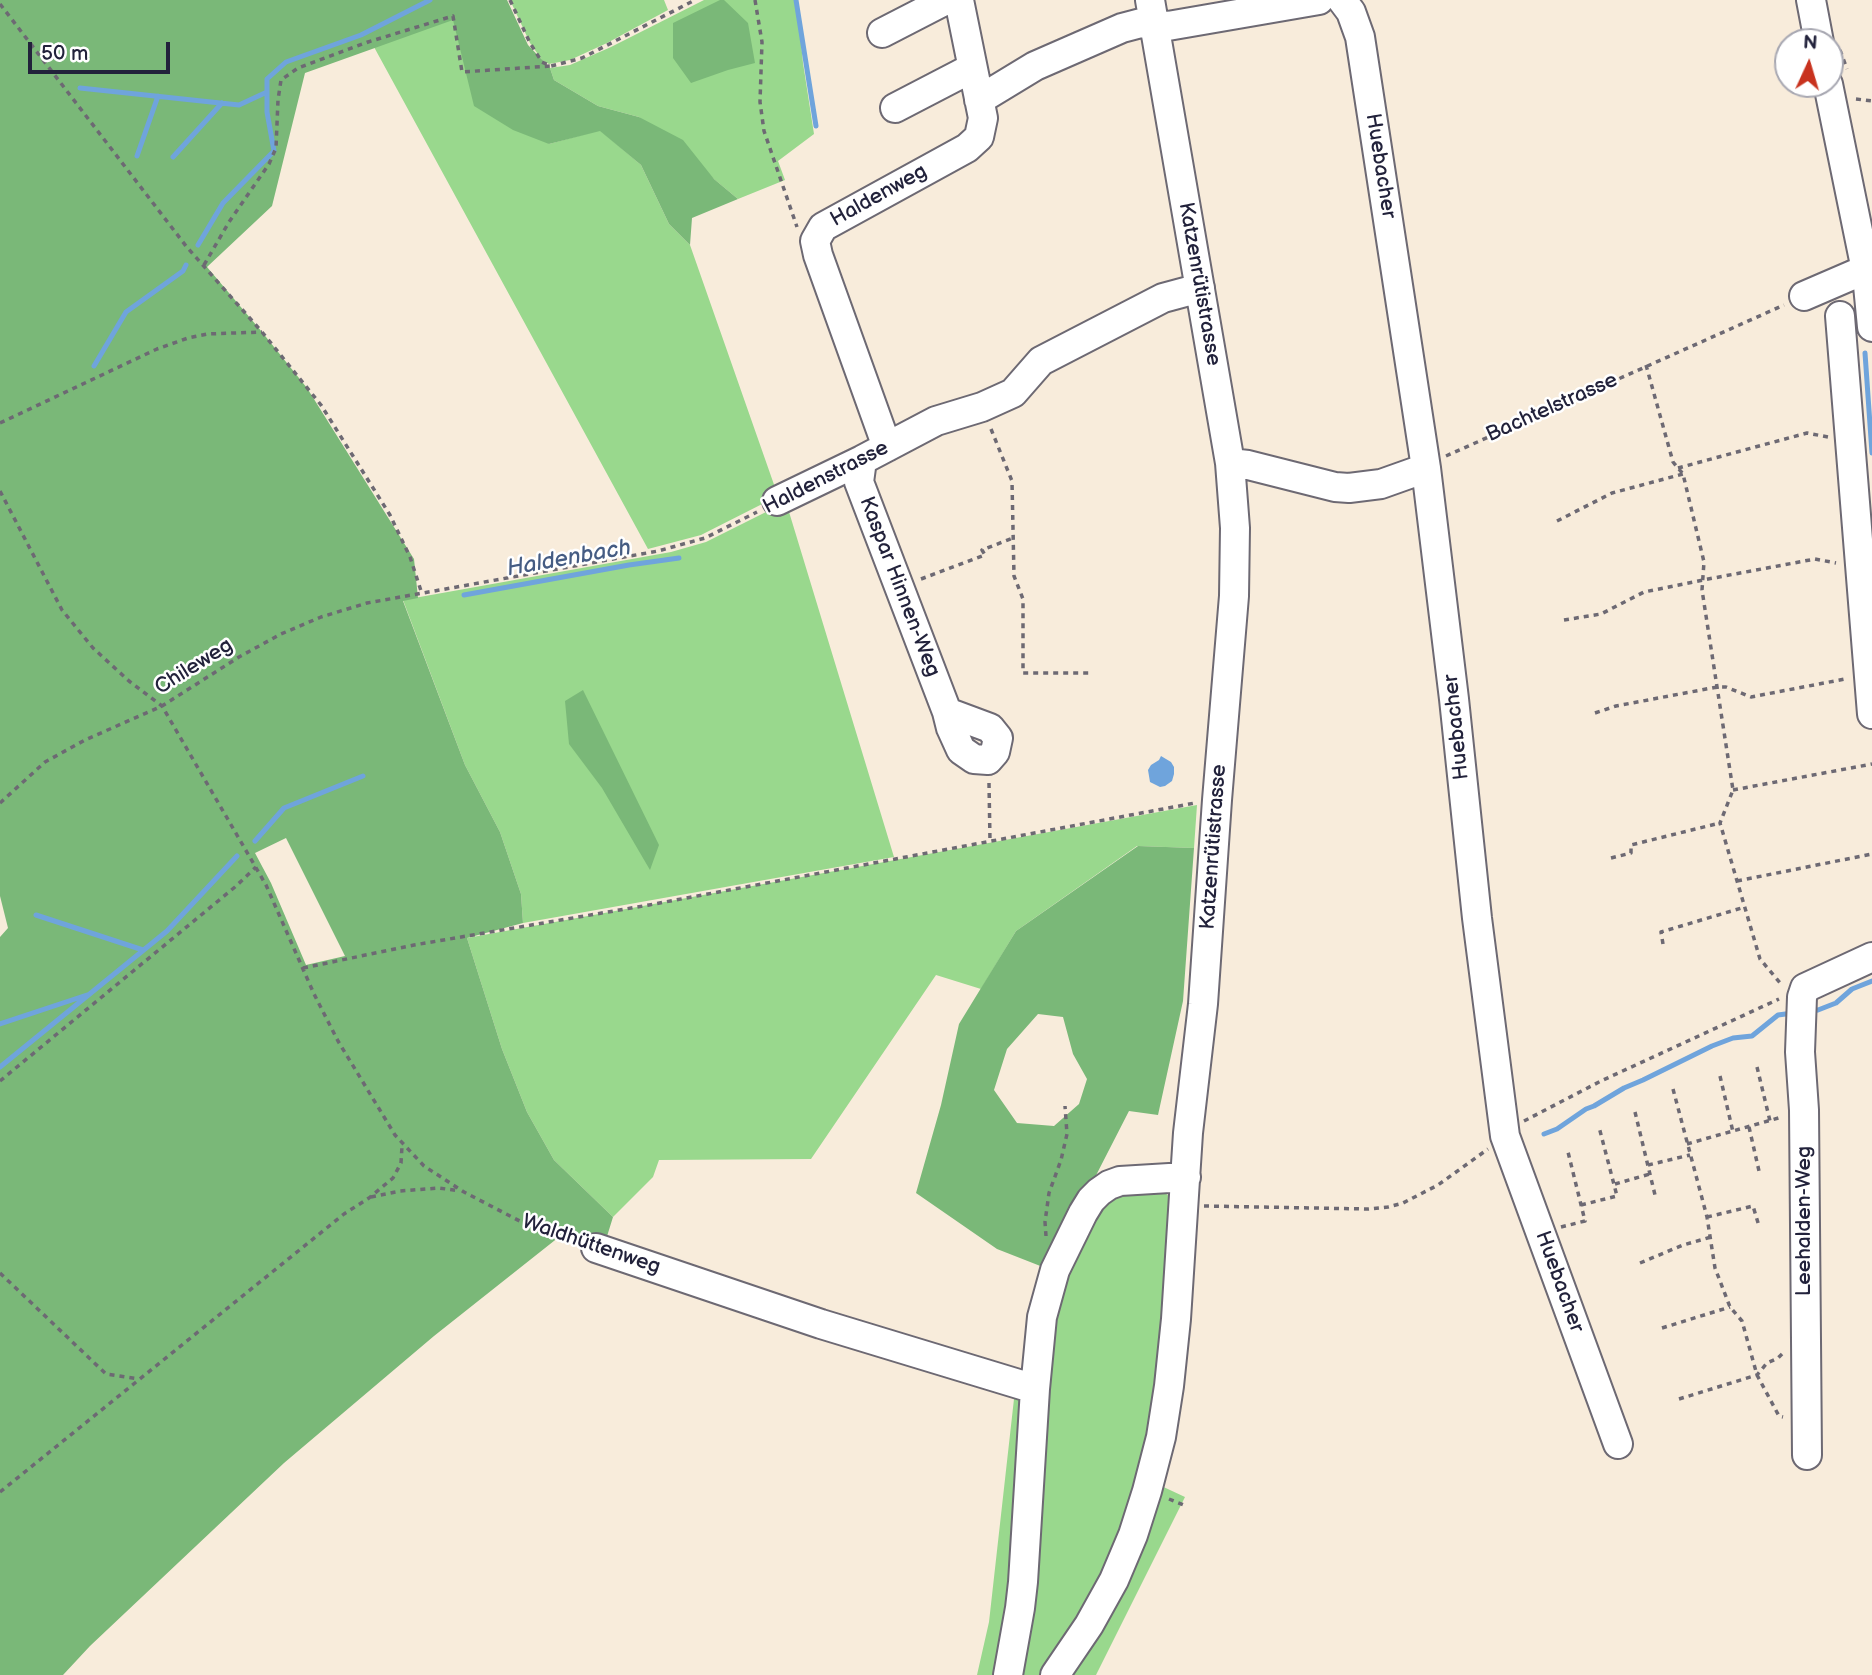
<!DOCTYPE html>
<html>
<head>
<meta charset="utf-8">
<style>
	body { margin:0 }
	#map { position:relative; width:1872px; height:1675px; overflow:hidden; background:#f8ecdb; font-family:"Balsamiq Sans",sans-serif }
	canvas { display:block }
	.north { position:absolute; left:1774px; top:28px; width:70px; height:70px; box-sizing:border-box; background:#fff; border:2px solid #a7a7b1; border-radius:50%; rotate:4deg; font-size:19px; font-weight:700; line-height:28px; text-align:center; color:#22223b }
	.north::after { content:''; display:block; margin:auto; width:24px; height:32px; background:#c8321e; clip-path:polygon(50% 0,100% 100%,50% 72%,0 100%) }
	.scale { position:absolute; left:28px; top:42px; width:142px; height:32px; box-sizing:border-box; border:4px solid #22223b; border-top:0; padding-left:9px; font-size:21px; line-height:24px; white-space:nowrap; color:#22223b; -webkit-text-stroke:5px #fff; paint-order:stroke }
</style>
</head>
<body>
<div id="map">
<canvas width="1872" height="1675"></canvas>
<div class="north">N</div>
<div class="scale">50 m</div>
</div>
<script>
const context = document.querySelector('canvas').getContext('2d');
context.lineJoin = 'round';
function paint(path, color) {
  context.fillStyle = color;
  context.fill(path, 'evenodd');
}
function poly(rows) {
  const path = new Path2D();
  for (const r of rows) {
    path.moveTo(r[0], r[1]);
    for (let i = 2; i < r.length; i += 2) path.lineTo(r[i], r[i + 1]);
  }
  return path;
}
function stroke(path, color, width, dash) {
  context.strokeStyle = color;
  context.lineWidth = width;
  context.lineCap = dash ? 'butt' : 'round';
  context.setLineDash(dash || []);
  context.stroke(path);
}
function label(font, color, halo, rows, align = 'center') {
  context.font = font + ' "Balsamiq Sans",sans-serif';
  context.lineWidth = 5;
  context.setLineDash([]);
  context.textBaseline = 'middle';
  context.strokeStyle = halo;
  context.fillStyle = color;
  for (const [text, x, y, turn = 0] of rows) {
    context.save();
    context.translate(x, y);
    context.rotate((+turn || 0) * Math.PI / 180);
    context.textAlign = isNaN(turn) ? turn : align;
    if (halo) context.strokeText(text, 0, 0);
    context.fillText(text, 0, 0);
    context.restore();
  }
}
paint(poly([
	[510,0,664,0,668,10,607,43,570,60,549,64,542,60,530,43],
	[704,0,797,0,803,63,814,134,778,161,785,180,738,199,639,117,598,106,554,80,550,68,570,65,611,47],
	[454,19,549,144,600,130,641,165,669,224,690,245,778,496,701,535,648,549,374,47],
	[786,502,894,857,523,923,521,894,500,832,465,765,403,600,671,552,706,542],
	[1197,805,1194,848,1137,846,1016,931,981,989,936,975,811,1159,659,1160,653,1177,613,1217,554,1160,527,1112,502,1049,467,938],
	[1157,1186,1171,1198,1163,1371,1142,1477,1185,1497,1096,1675,977,1675,989,1622,1015,1390,1045,1330,1095,1203,1118,1190]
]), '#99d88d');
paint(poly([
	[0,0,507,0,528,45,550,68,554,80,598,106,639,117,683,140,714,179,738,199,692,218,690,245,669,224,641,165,600,131,549,144,513,130,474,106,453,20,305,73,272,206,207,267,262,332,307,388,414,559,418,598,403,601,465,765,500,832,521,894,523,923,467,938,502,1049,527,1112,554,1160,613,1217,604,1246,564,1233,434,1336,284,1463,90,1646,63,1675,0,1675,0,937,8,928,0,896],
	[286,838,345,956,306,965,271,883,255,853],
	[720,0,724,0,748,23,755,63,728,70,691,83,673,58,673,23],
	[583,690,659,845,650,870,602,788,569,744,565,701],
	[1138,846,1194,848,1183,1001,1158,1115,1129,1111,1048,1269,997,1249,916,1193,941,1105,959,1024,1016,931],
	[1038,1014,1063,1017,1073,1054,1087,1079,1079,1104,1054,1126,1017,1123,994,1090,1007,1049]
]), '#7ab878');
paint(poly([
	[1161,756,1171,762,1174,767,1174,774,1172,781,1165,786,1160,787,1150,782,1148,770,1151,765,1159,760]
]), '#6fa4dc');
stroke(poly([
	[796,0,816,126],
	[80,88,239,105,267,92],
	[137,156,158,96],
	[173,157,222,103],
	[198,245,223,203,274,151,267,112,267,79,286,62,361,35,430,0],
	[1865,353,1872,453],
	[94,366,126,312,183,271,186,265],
	[464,595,629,565,679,558],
	[255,841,284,808,363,776],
	[36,915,143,950],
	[1810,1011,1818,1010,1836,1003,1852,989,1872,981],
	[0,1024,87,995],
	[0,1067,167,931,237,856],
	[1544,1134,1557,1129,1586,1109,1594,1106,1624,1088,1643,1080,1712,1046,1733,1038,1752,1036,1778,1015,1793,1013]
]), '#6fa4dc', 5);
const minor = poly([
	[1342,0,1351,12,1360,37,1426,468,1454,699,1477,918,1505,1136,1618,1444],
	[1811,0,1819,42],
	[882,33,946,0],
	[1828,84,1867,275,1872,327],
	[979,100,1035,66,1122,28,1141,23,1168,26,1319,0],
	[895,108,972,68],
	[1804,296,1855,274,1867,275],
	[1840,316,1872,714],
	[887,447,818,255,815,241,823,227,967,148,979,137,983,118,959,0],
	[862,460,859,482,947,712,951,728,961,750,974,759,988,760,995,752,998,738,990,728,947,712],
	[1230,463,1248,465,1335,487,1349,488,1381,484,1426,468],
	[777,501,862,460,936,421,982,407,1013,393,1041,361,1163,298,1200,288],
	[596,1248,821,1324,1035,1389],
	[1807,1455,1804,1110,1800,1052,1802,997,1805,988,1872,957],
	[1008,1675,1020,1608,1023,1582,1035,1389,1042,1317,1055,1270,1083,1213,1091,1200,1099,1192,1109,1185,1120,1181,1186,1177],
	[1055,1675,1089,1625,1114,1580,1133,1535,1147,1491,1161,1437,1169,1386,1176,1319,1188,1133,1203,1004,1217,800,1234,596,1235,528,1230,463,1150,0]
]);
stroke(minor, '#6d6973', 32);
stroke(poly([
	[510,0,530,43,542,62,551,66,582,58,695,0],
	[755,0,762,42,760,102,764,131,797,227],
	[0,4,186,246,262,332,321,405,390,515,410,557,422,594],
	[1840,50,1847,69],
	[1856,99,1872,101],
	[204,265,229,222,269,164,276,148,278,100,281,80,298,68,368,42,453,16,462,72,551,66],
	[1646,365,1673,462,1683,474,1704,562,1702,590,1733,790,1720,823,1760,959,1781,984],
	[0,423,157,349,188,338,207,334,262,332],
	[991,429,1012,481,1014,576,1023,599,1023,673,1092,673],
	[1446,456,1784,305],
	[1678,468,1807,433,1828,437],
	[0,491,62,610,93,648,129,681,162,706,266,885,314,994,338,1041,395,1135,424,1166,464,1192,535,1229,574,1242],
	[1557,521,1612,493,1683,474],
	[921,579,985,555,982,550,1013,538],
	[1564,620,1601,614,1644,592,1703,580,1815,559,1836,563],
	[1595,713,1616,706,1717,687,1726,687,1751,697,1845,679],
	[989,783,990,841],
	[1733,790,1872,764],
	[0,803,45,762,85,740,162,706,239,657,281,634,321,617,367,603,658,551,705,538,757,512],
	[1611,858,1631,853,1631,845,1720,823],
	[1737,881,1872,854],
	[1663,944,1661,932,1745,907],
	[303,968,414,945,649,905,1195,803],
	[1757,1067,1770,1121],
	[1720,1076,1733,1132],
	[0,1081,235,887,256,867],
	[1673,1089,1707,1217,1715,1268,1730,1307,1742,1321,1757,1375,1779,1416,1783,1417],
	[1635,1112,1655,1195],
	[1524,1121,1601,1081,1779,999],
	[1749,1127,1759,1171],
	[1687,1144,1782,1117],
	[1648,1165,1690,1155],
	[1615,1184,1650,1174],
	[371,1197,400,1191,439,1188,460,1191],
	[1581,1205,1617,1196,1599,1127],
	[1204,1206,1368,1209,1388,1207,1403,1203,1438,1185,1488,1149],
	[1707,1217,1753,1206,1759,1226],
	[1561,1227,1585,1221,1568,1152],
	[1046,1236,1045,1222,1049,1193,1061,1160,1067,1134,1065,1106],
	[1640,1263,1683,1245,1711,1237],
	[0,1273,106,1374,139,1379],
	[1662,1328,1730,1307],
	[1679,1399,1757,1375,1767,1363,1778,1358,1783,1353],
	[0,1492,344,1214,369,1198,393,1178,401,1163,402,1146],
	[1169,1499,1186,1506]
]), '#6d6973', 3.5, [5, 5]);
stroke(minor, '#fff', 28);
label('21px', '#22223b', '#fff', [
	["Huebacher",1380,166,81],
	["Haldenweg",879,196,-29],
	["Katzenrütistrasse",1199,284,80],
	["Bachtelstrasse",1552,408,-24],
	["Haldenstrasse",826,478,-27],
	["Kaspar Hinnen-Weg",899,587,69],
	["Chileweg",194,667,-32],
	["Huebacher",1457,727,-96],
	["Katzenrütistrasse",1214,847,-86],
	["Leehalden-Weg",1805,1221,-90],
	["Waldhüttenweg",591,1245,19],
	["Huebacher",1559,1282,70]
]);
label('italic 23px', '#455c83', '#fff', [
	["Haldenbach",569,559,-10]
]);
</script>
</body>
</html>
